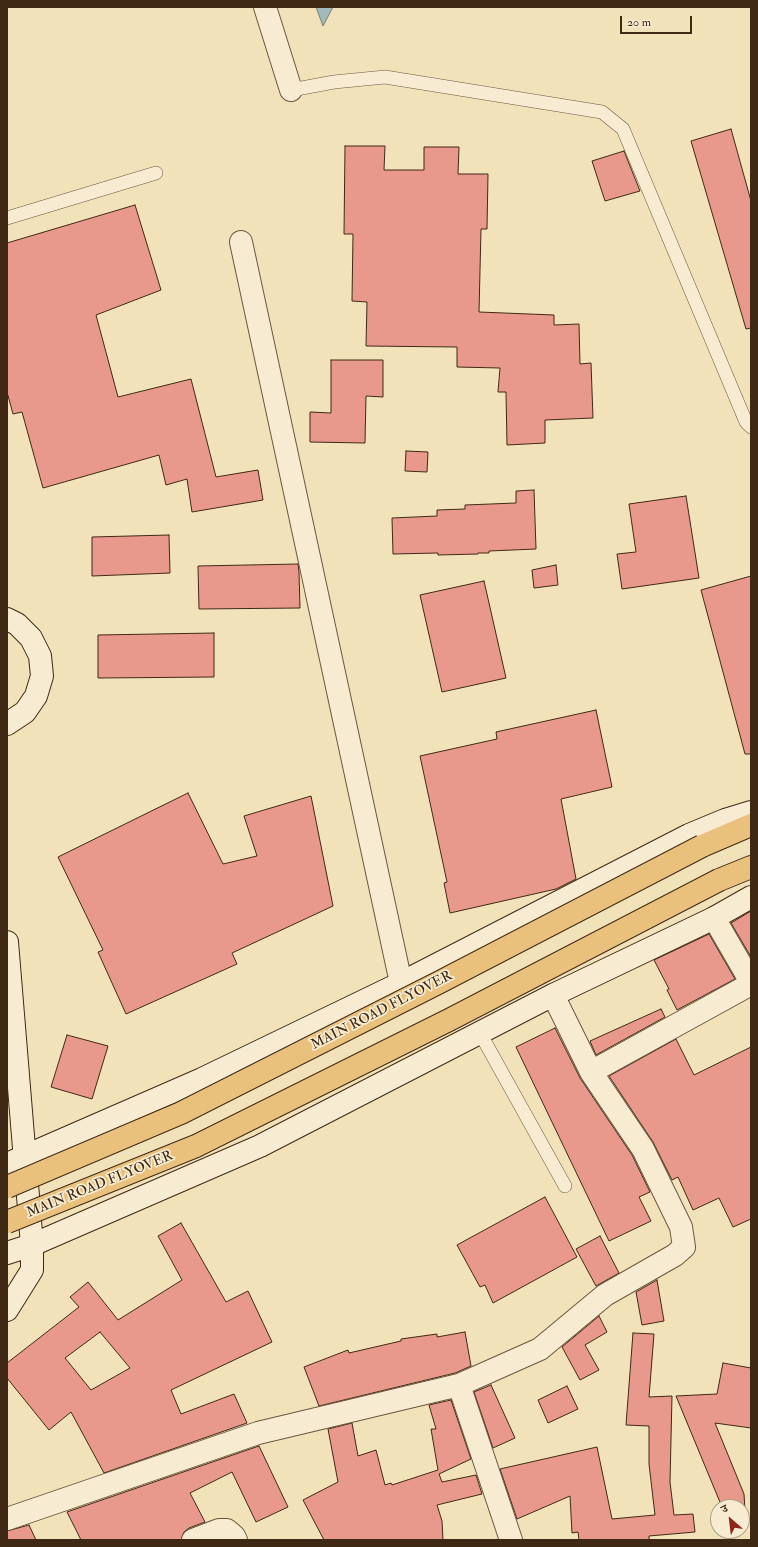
<!DOCTYPE html>
<html>
<head>
<meta charset="utf-8">
<style>
	body { margin:0 }
	#map { position:relative; width:758px; height:1547px; overflow:hidden; background:#f2e2ba; font-family:"IM FELL Double Pica","Noto Serif Devanagari",serif }
	canvas { display:block }
	.frame { position:absolute; inset:0; border:8px solid #3f2915; pointer-events:none }
	.north { position:absolute; left:710px; top:1499px; width:40px; height:40px; box-sizing:border-box; background:#f7ecd2; border:1px solid #ad9e86; border-radius:50%; rotate:332deg; font-size:11px; font-weight:700; line-height:16px; text-align:center; color:#3f2915 }
	.north::after { content:''; display:block; margin:auto; width:14px; height:18px; background:#8f2418; clip-path:polygon(50% 0,100% 100%,50% 72%,0 100%) }
	.scale { position:absolute; left:620px; top:16px; width:72px; height:18px; box-sizing:border-box; border:2px solid #3f2915; border-top:0; padding-left:5px; font-size:12px; line-height:14px; white-space:nowrap; color:#3f2915; -webkit-text-stroke:3px #f7ecd2; paint-order:stroke }
</style>
</head>
<body>
<div id="map">
<canvas width="758" height="1547"></canvas>
<div class="frame"></div>
<div class="north">उ</div>
<div class="scale">20 m</div>
</div>
<script>
const context = document.querySelector('canvas').getContext('2d');
context.lineJoin = 'round';
function paint(path, color) {
  context.fillStyle = color;
  context.fill(path, 'evenodd');
}
function poly(rows) {
  const path = new Path2D();
  for (const r of rows) {
    path.moveTo(r[0], r[1]);
    for (let i = 2; i < r.length; i += 2) path.lineTo(r[i], r[i + 1]);
  }
  return path;
}
function stroke(path, color, width, dash) {
  context.strokeStyle = color;
  context.lineWidth = width;
  context.lineCap = dash ? 'butt' : 'round';
  context.setLineDash(dash || []);
  context.stroke(path);
}
function label(font, color, halo, rows, align = 'center') {
  context.font = font + ' "IM FELL Double Pica",serif';
  context.lineWidth = 3.5;
  context.setLineDash([]);
  context.textBaseline = 'middle';
  context.strokeStyle = halo;
  context.fillStyle = color;
  for (const [text, x, y, turn = 0] of rows) {
    context.save();
    context.translate(x, y);
    context.rotate((+turn || 0) * Math.PI / 180);
    context.textAlign = isNaN(turn) ? turn : align;
    if (halo) context.strokeText(text, 0, 0);
    context.fillText(text, 0, 0);
    context.restore();
  }
}
const water = poly([
	[316,7,333,7,323,26,316,7]
]);
paint(water, '#a1babc');
stroke(water, '#7a8079', 1);
const building = poly([
	[731,129,751,201,751,328,746,329,691,141,731,129],
	[345,146,385,146,384,170,424,170,424,147,459,147,458,174,488,174,487,229,481,229,479,312,554,315,554,325,579,324,580,364,591,363,593,418,545,420,545,443,507,445,506,392,498,392,500,368,457,367,457,347,366,346,367,302,352,301,353,234,344,234,345,146],
	[624,151,640,191,605,201,592,161,624,151],
	[135,205,161,290,96,315,118,397,191,379,216,477,258,470,263,500,192,512,187,479,166,485,159,455,43,488,22,412,13,414,7,392,7,243,135,205],
	[331,360,383,360,383,397,366,396,365,443,310,442,310,412,331,413,331,360],
	[406,451,428,452,427,472,405,471,406,451],
	[534,490,536,549,489,551,489,553,478,553,478,554,438,555,438,553,393,554,392,518,437,516,437,510,465,509,465,505,516,503,516,491,534,490],
	[686,496,699,578,622,589,617,554,636,552,629,504,686,496],
	[169,535,170,573,92,576,92,537,169,535],
	[298,564,299,572,300,608,199,609,198,566,298,564],
	[556,565,558,585,534,588,532,570,556,565],
	[751,576,751,754,745,754,701,590,751,576],
	[484,581,506,678,442,692,420,595,484,581],
	[214,633,214,677,98,678,98,635,214,633],
	[596,710,612,787,561,799,576,879,556,889,450,913,444,883,447,882,420,756,497,739,496,732,596,710],
	[188,793,223,864,257,856,244,816,311,796,333,906,232,953,237,964,126,1014,98,952,103,950,58,857,188,793],
	[751,911,751,957,731,923,751,911],
	[709,934,735,979,677,1010,667,990,669,989,654,960,709,934],
	[661,1009,665,1017,596,1055,590,1041,661,1009],
	[555,1028,580,1078,632,1155,650,1192,639,1197,651,1221,609,1241,516,1047,555,1028],
	[67,1035,108,1046,92,1099,51,1087,67,1035],
	[676,1039,694,1075,751,1047,751,1219,733,1227,719,1198,693,1210,678,1177,672,1180,653,1142,609,1076,676,1039],
	[545,1197,577,1257,493,1303,485,1285,480,1287,457,1245,545,1197],
	[181,1223,226,1302,248,1291,272,1342,171,1390,181,1414,234,1394,247,1423,104,1473,71,1412,49,1430,7,1378,7,1363,79,1307,70,1297,88,1282,118,1320,182,1280,158,1236,181,1223],
	[100,1332,130,1368,91,1390,65,1358,100,1332],
	[600,1236,619,1273,596,1286,576,1249,600,1236],
	[657,1280,664,1321,642,1325,636,1292,657,1280],
	[599,1316,607,1332,585,1345,599,1370,580,1380,562,1347,599,1316],
	[465,1332,471,1366,455,1373,319,1406,304,1367,348,1350,349,1353,401,1341,401,1339,437,1334,437,1337,465,1332],
	[633,1333,654,1334,649,1397,672,1396,670,1482,674,1515,693,1514,695,1532,649,1536,649,1540,579,1540,578,1532,572,1533,570,1496,517,1519,500,1469,597,1447,612,1519,655,1515,649,1464,649,1426,626,1425,633,1333],
	[723,1363,751,1368,751,1428,715,1423,744,1494,745,1510,742,1510,742,1507,722,1507,676,1396,717,1394,723,1363],
	[491,1385,515,1438,493,1448,474,1392,491,1385],
	[567,1386,578,1409,548,1423,538,1400,567,1386],
	[451,1400,471,1459,439,1474,442,1482,476,1475,482,1494,437,1505,442,1521,443,1540,324,1540,303,1500,338,1482,328,1429,352,1423,358,1456,376,1450,385,1485,391,1483,392,1485,438,1470,431,1429,436,1429,429,1405,451,1400],
	[259,1446,288,1507,256,1522,232,1472,190,1493,205,1522,189,1528,184,1532,181,1540,81,1540,67,1512,259,1446],
	[29,1525,36,1540,7,1540,7,1531,29,1525]
]);
paint(building, '#e9998c');
stroke(building, '#3f2915', 1);
const lane = poly([
	[291,90,334,82,385,77,602,112,623,129,746,422,751,427],
	[7,218,156,173],
	[480,1033,565,1186]
]);
const street = poly([
	[265,7,291,90],
	[241,242,401,983],
	[714,918,751,982],
	[591,1072,751,984],
	[459,1385,511,1540],
	[7,1519,258,1433,459,1385,540,1349,605,1295,675,1255,684,1247,681,1227,643,1149,591,1072,553,995],
	[193,1540,219,1530,227,1530,234,1536,236,1540]
]);
const secondary = poly([
	[7,619,17,624,31,638,40,656,42,676,36,696,25,712,7,724],
	[7,942,32,1245,32,1270,7,1310],
	[7,1164,202,1079,401,983,689,835,725,820,751,812],
	[7,1253,32,1245,260,1146,553,995,714,918,751,897]
]);
const primary = poly([
	[702,846,751,825],
	[719,880,751,867]
]);
stroke(lane, '#6c573e', 14);
stroke(street, '#6c573e', 24);
stroke(secondary, '#3f2915', 24);
stroke(primary, '#3f2915', 24);
stroke(lane, '#f7ecd2', 13);
stroke(street, '#f7ecd2', 22);
stroke(secondary, '#f7ecd2', 22);
stroke(primary, '#e9c17d', 22);
const primaryBridge = poly([
	[7,1187,181,1113,438,983,702,846],
	[7,1222,196,1146,449,1020,719,880]
]);
stroke(primaryBridge, '#3f2915', 24, []);
stroke(primaryBridge, '#e9c17d', 22);
label('14px', '#3f2915', '#f7ecd2', [
	["MAIN ROAD FLYOVER",382,1011,-27],
	["MAIN ROAD FLYOVER",100,1185,-22]
]);
</script>
</body>
</html>
